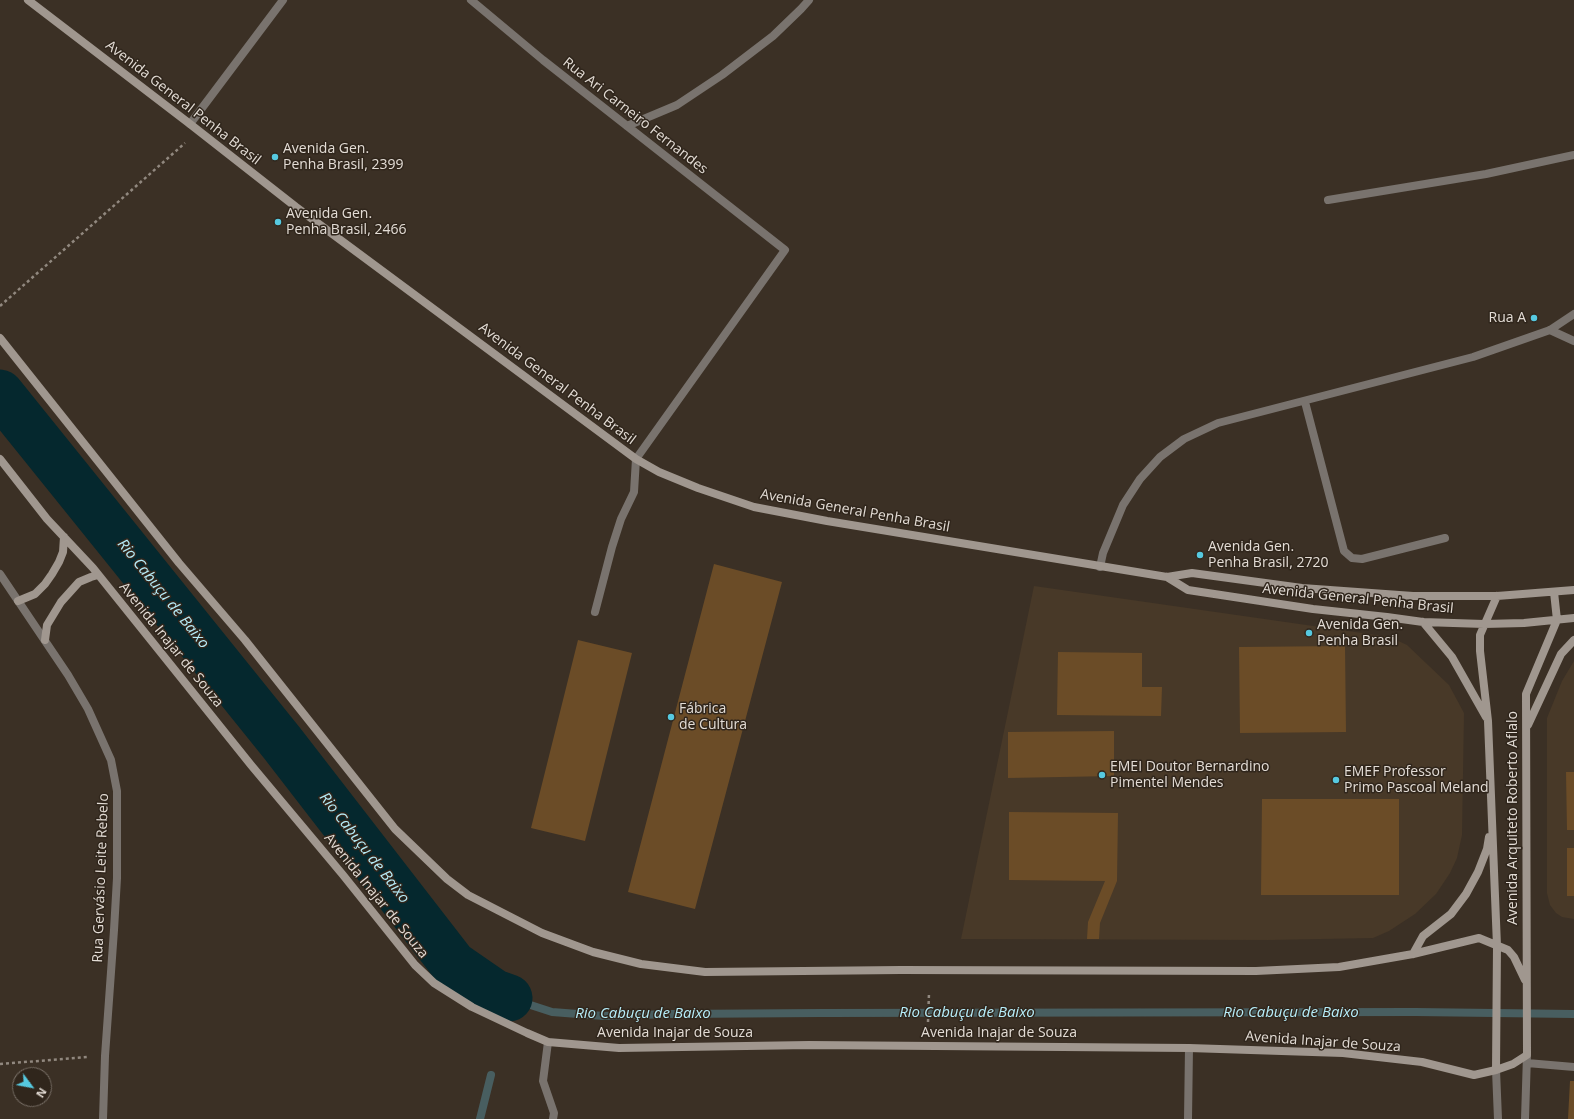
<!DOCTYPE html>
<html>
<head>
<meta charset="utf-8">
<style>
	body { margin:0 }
	#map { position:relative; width:1574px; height:1119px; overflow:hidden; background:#3b3025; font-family:"Open Sans",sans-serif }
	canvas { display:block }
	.north { position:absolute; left:12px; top:1067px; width:40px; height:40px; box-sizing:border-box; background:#30261c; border:1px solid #786f66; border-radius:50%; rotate:122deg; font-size:11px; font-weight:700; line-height:16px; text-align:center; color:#e3dcd5 }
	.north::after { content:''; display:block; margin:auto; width:14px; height:18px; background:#56c9e0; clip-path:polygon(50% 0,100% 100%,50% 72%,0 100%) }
</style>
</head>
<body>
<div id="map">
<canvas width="1574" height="1119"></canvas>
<div class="north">N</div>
</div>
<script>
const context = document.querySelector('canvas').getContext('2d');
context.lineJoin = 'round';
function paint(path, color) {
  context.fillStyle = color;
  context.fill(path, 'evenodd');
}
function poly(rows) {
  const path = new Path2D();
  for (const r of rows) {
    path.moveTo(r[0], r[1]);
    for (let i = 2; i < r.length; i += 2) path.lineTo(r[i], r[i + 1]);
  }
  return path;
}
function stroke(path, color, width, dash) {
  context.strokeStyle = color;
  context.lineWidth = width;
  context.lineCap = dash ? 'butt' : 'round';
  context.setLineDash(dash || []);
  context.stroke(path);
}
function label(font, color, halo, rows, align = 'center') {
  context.font = font + ' "Open Sans",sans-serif';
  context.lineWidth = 3;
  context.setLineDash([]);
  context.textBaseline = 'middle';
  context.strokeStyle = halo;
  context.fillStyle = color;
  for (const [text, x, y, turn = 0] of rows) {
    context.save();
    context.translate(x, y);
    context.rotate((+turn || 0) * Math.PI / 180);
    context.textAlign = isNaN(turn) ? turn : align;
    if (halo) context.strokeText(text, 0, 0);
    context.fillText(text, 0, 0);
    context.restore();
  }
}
paint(poly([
	[1034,586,1390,637,1407,645,1449,685,1464,713,1462,835,1457,858,1450,873,1436,894,1415,914,1389,931,1373,938,1268,940,961,939],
	[1574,661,1574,919,1562,917,1556,913,1550,905,1547,893,1547,718,1562,681]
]), '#483928');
stroke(poly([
	[509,998,552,1012,604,1016,671,1014,821,1013,1415,1012,1574,1014],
	[480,1119,491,1075]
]), '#485e60', 8);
stroke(poly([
	[0,393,282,743,453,964,495,993,509,998]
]), '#05282e', 47);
paint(poly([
	[714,564,782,582,695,909,628,892],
	[578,640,632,653,585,841,531,828],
	[1345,646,1346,732,1240,733,1239,647],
	[1058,652,1142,653,1142,687,1162,687,1161,716,1057,715],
	[1114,731,1114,776,1008,778,1008,732],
	[1566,772,1574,772,1574,830,1567,830],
	[1262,799,1399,799,1399,895,1261,895],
	[1009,812,1118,813,1117,881,1100,923,1099,939,1087,939,1088,922,1105,881,1009,880],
	[1567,848,1574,848,1574,896,1567,896],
	[1570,1081,1574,1081,1574,1119,1568,1119]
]), '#6b4c27');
stroke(poly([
	[0,306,185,143],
	[928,1022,929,993],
	[0,1064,88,1057]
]), '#91887f', 2.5, [3, 3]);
stroke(poly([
	[595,612,612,547,621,519,634,492,636,459],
	[548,1042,543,1081,554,1113,553,1119]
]), '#79736e', 8);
stroke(poly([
	[471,0,543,60,785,250,636,459],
	[190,124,283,0],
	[627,126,677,105,722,75,773,36,801,9,809,0],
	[1328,200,1486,174,1574,155],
	[1550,330,1574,341],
	[1305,402,1344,551,1352,558,1362,559,1445,538],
	[1100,567,1103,553,1123,505,1140,479,1160,457,1184,439,1218,423,1473,357,1550,330,1574,314],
	[0,574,68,675,88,709,111,760,117,791,117,878,114,930,105,1056,103,1119],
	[1527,1063,1574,1067],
	[1496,1070,1498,1119],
	[1188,1119,1189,1048],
	[1525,1119,1527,1055]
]), '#79736e', 8);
stroke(poly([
	[28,0,190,124,296,207,636,459,659,472,698,488,754,507,827,521,1167,577,1192,573,1302,588,1413,596,1497,596,1574,590],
	[0,338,179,563,245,640,395,829,447,879,468,895,542,933,593,952,641,964,705,972,901,970,1256,971,1339,967,1413,954,1479,938,1508,950,1514,957,1525,980],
	[0,459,47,519,93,568,251,765,343,875,415,965,434,983,472,1007,527,1033,548,1042,619,1048,809,1045,1189,1048,1343,1053,1422,1062,1474,1075,1496,1070,1513,1064,1527,1055,1526,694,1557,620,1554,592],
	[1167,577,1188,590,1313,609,1387,617,1423,622,1484,624,1524,623,1574,618],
	[18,601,35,594,45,584,52,574,59,562,63,552,64,537],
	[1423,622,1452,657,1486,717],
	[45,640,47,625,61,602,79,582,91,577,98,575],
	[1528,725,1561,654,1574,640],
	[1413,954,1423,936,1451,914,1466,894,1478,872,1487,849,1489,837],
	[1496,1070,1497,946,1488,721,1480,651,1480,635,1497,596]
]), '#a0978f', 8);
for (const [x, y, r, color] of [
	[275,157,4,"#56c9e0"],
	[278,222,4,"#56c9e0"],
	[1534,318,4,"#56c9e0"],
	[1200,555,4,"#56c9e0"],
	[1309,633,4,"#56c9e0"],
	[671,717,4,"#56c9e0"],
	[1102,775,4,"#56c9e0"],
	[1336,780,4,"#56c9e0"]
]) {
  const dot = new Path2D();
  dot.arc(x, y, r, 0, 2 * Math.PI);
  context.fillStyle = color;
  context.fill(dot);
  stroke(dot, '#30261c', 1.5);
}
label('14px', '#e3dcd5', '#30261c', [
	["Avenida General Penha Brasil",183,103,38],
	["Rua Ari Carneiro Fernandes",635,116,38],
	["Avenida General Penha Brasil",557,384,37],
	["Avenida General Penha Brasil",855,511,10],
	["Avenida General Penha Brasil",1358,599,6],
	["Avenida Inajar de Souza",171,645,51],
	["Avenida Arquiteto Roberto Aflalo",1513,818,-90],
	["Rua Gervásio Leite Rebelo",101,878,-88],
	["Avenida Inajar de Souza",376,896,51],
	["Avenida Inajar de Souza",675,1033],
	["Avenida Inajar de Souza",999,1033],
	["Avenida Inajar de Souza",1323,1042,4]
]);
label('14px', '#e3dcd5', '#30261c', [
	["Avenida Gen.",283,149],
	["Penha Brasil, 2399",283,165],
	["Avenida Gen.",286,214],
	["Penha Brasil, 2466",286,230],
	["Rua A",1526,318,"right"],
	["Avenida Gen.",1208,547],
	["Penha Brasil, 2720",1208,563],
	["Avenida Gen.",1317,625],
	["Penha Brasil",1317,641],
	["Fábrica",679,709],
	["de Cultura",679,725],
	["EMEI Doutor Bernardino",1110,767],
	["Pimentel Mendes",1110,783],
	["EMEF Professor",1344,772],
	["Primo Pascoal Meland",1344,788]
], 'left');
label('italic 15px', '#b6edf9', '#30261c', [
	["Rio Cabuçu de Baixo",163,594,51],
	["Rio Cabuçu de Baixo",364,848,52],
	["Rio Cabuçu de Baixo",967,1013],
	["Rio Cabuçu de Baixo",1291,1013],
	["Rio Cabuçu de Baixo",643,1014]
]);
</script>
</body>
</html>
